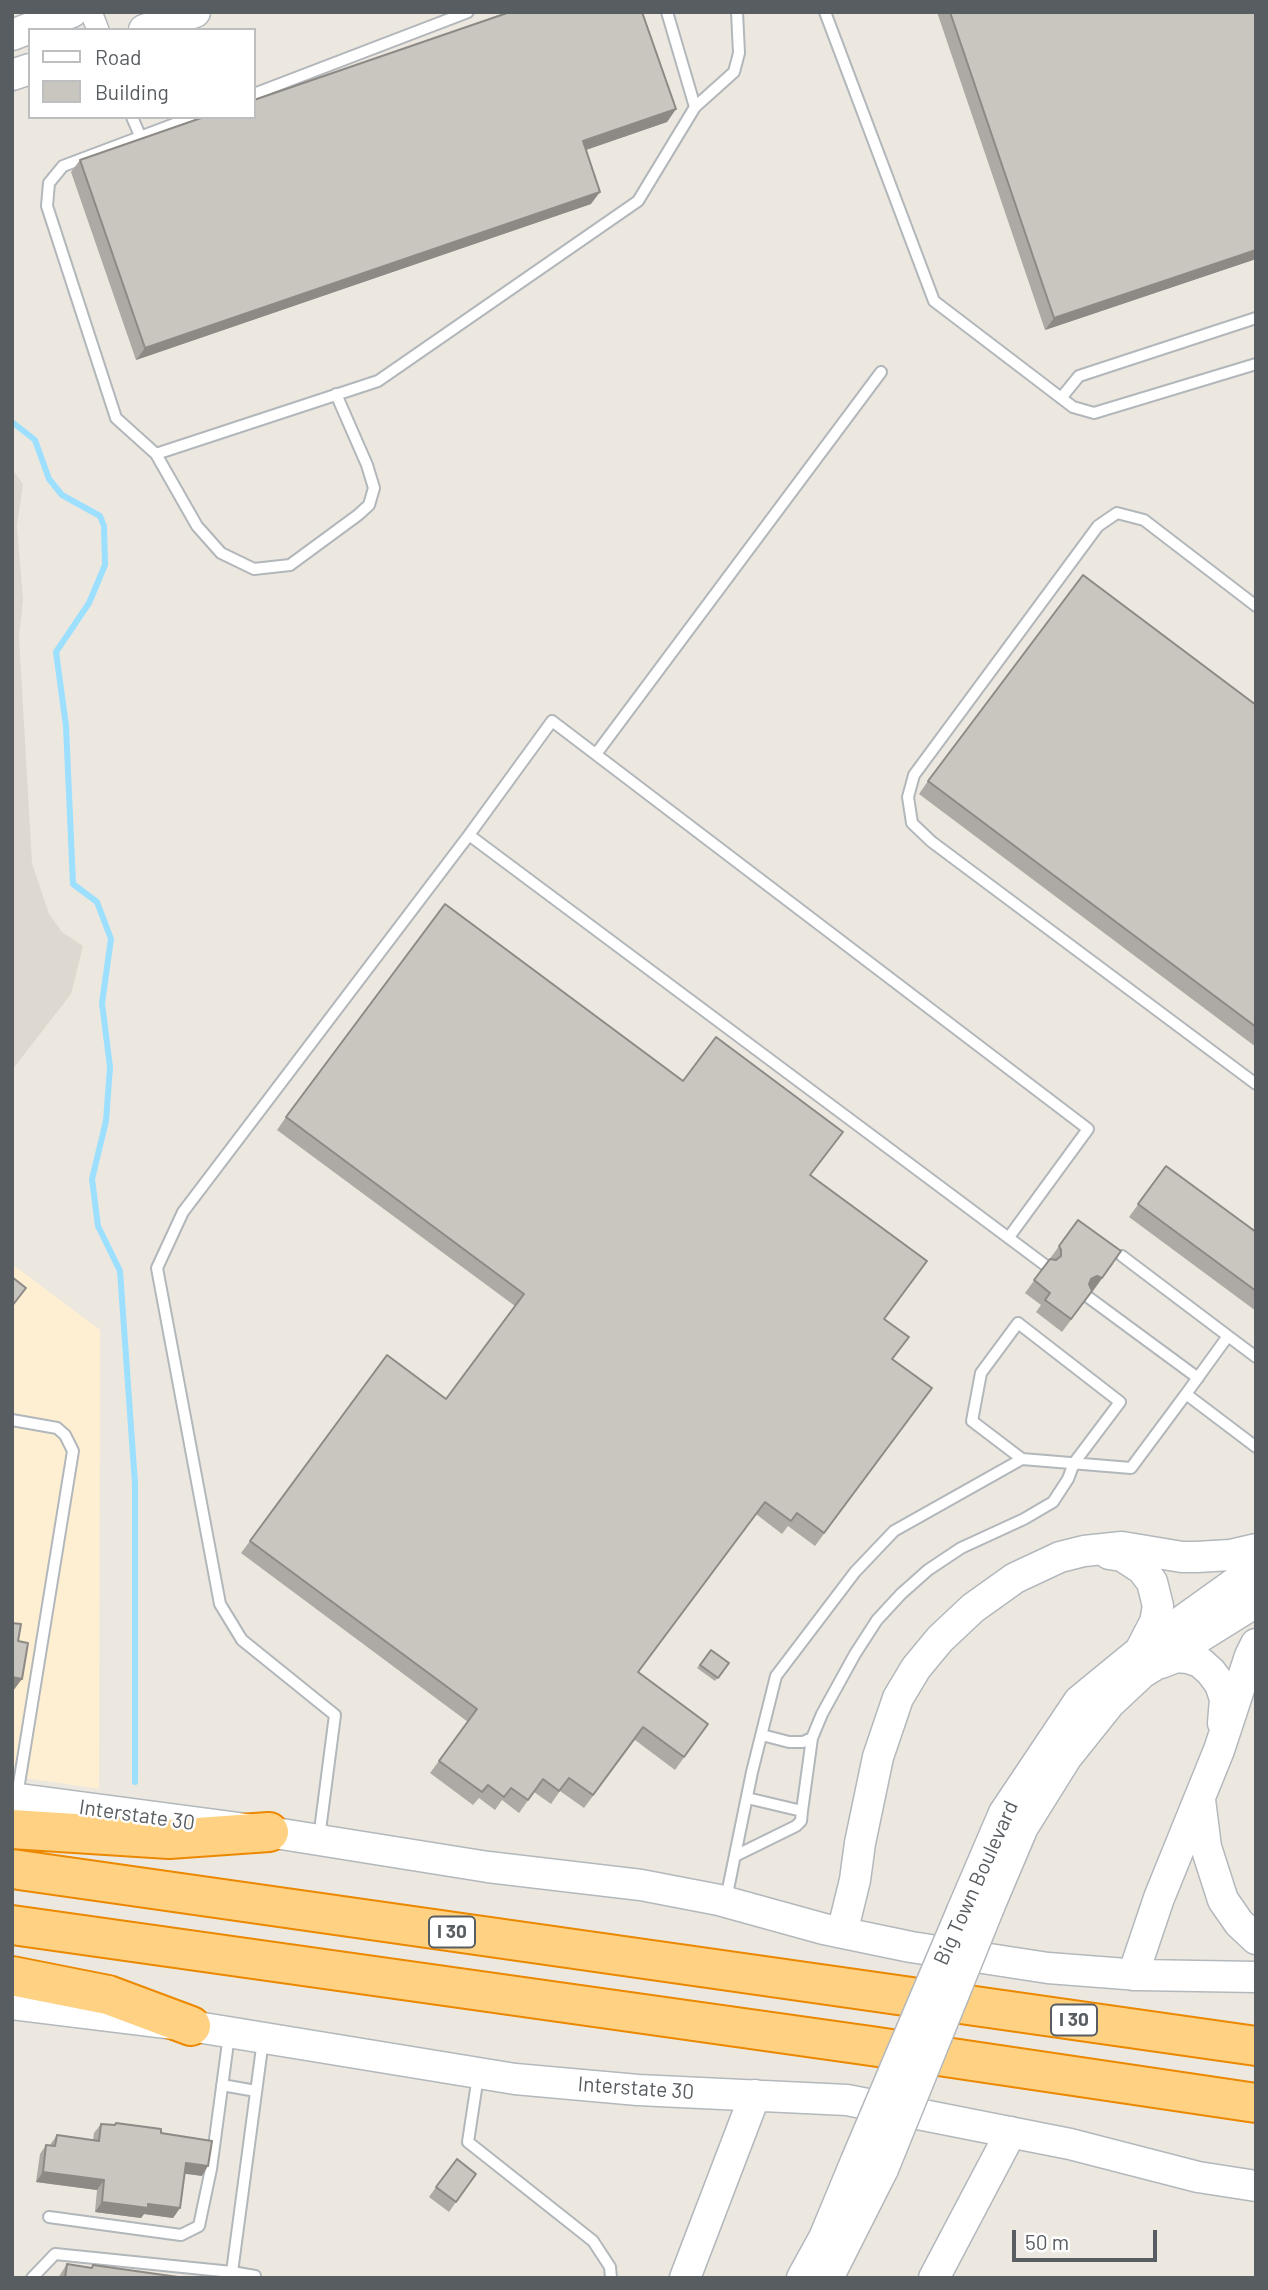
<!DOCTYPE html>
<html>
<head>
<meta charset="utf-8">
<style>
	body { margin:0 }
	#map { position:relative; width:1268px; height:2290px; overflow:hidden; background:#ece8df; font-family:Barlow,sans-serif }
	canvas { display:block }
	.frame { position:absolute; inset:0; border:14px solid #585d61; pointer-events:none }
	.legend { position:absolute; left:28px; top:28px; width:228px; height:91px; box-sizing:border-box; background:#fff; border:2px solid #bcbec0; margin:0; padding:9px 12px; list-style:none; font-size:21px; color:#585d61 }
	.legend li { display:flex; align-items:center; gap:14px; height:35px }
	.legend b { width:35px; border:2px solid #bcbec0 }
	.scale { position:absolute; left:1012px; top:2230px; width:145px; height:32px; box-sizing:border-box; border:4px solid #585d61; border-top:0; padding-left:9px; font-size:21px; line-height:24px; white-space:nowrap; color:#585d61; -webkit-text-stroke:5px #fff; paint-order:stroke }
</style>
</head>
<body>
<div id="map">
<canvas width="1268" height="2290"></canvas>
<div class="frame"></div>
<ul class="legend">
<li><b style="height:9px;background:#fff"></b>Road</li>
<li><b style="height:19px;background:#c9c5bf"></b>Building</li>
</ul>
<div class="scale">50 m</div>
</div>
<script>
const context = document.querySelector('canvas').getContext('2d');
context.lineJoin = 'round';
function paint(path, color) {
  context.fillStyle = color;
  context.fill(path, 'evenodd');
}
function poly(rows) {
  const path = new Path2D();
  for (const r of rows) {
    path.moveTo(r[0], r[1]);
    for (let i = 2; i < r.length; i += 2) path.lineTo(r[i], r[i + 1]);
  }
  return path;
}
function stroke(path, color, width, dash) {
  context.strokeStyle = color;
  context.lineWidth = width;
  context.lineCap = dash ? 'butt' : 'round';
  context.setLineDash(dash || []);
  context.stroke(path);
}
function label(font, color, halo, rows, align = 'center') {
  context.font = font + ' Barlow,sans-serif';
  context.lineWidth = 5;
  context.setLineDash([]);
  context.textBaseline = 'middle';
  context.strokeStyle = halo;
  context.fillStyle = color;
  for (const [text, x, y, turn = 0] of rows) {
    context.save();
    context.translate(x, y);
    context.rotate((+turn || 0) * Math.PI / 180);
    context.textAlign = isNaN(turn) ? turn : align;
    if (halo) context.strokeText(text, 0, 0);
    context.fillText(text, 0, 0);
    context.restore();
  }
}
paint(poly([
	[12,1264,100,1330,99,1789,12,1776]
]), '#feefd2');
paint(poly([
	[12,469,23,484,17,526,23,600,19,637,32,863,49,914,62,932,83,946,71,994,12,1070]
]), '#ded9d0');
stroke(poly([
	[12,422,35,440,49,479,62,495,100,516,104,526,105,565,89,603,56,652,66,726,73,884,97,902,111,939,102,1003,110,1067,106,1121,92,1179,98,1226,120,1271,135,1484,135,1782]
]), '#9cdfff', 6);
const lane = poly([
	[825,12,934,301,1073,407,1094,413,1256,364],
	[254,94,468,12],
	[695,107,734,72,739,53,737,12],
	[132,117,141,138],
	[193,117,63,166,49,183,47,206,116,418,156,454,378,381,638,201,695,107,667,12],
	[1061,398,1079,376,1256,318],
	[156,454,197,526,221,553,254,569,290,565,358,515,369,505,374,488,367,465,336,394],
	[1256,606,1144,520,1117,513,1098,526,914,775,908,797,912,823,932,842,1256,1084],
	[596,754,881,372],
	[469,835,1045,1265],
	[1122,1256,1228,1336,1186,1394],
	[1088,1297,1198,1378],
	[1228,1336,1256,1357],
	[12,1420,57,1428,65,1435,73,1451,17,1796],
	[762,1735,789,1742,803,1742,812,1738,822,1714,855,1654,877,1620,901,1594,928,1570,961,1548,1024,1519,1053,1502,1068,1479,1074,1463,1120,1402,1018,1323,981,1373,972,1421,1022,1459],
	[802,1811,812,1738],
	[319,1838,335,1715,242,1640,220,1604,157,1268,183,1212,469,835,552,721,1088,1129,1009,1237],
	[735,1856,796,1826,801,1821,802,1811,747,1798],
	[726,1899,752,1772,776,1676,855,1572,894,1531,1022,1459,1131,1468,1186,1394,1256,1447],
	[478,2076,468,2142,593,2241,610,2267,611,2278],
	[222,2085,256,2091],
	[49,2217,181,2235,199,2226,211,2169,229,2035],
	[232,2272,255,2276,255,2278],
	[32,2278,55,2254,232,2272,263,2040]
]);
const street = poly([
	[91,12,98,30]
]);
const secondary = poly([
	[144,30,195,12],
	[12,35,72,12],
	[12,75,30,69],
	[1109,1554,1122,1556,1142,1569,1152,1582,1158,1606,1155,1622,1141,1649],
	[1161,1663,1176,1657,1188,1658,1200,1662,1211,1672,1220,1684,1225,1699,1223,1723],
	[12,1798,269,1832,488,1867,641,1885,719,1900,824,1929,911,1947,1048,1968,1139,1975,1256,1977],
	[1200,1800,1206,1847,1223,1900,1239,1923,1256,1939],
	[989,1907,1023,1827,1066,1758,1110,1703,1142,1673,1256,1602],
	[962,1911,1004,1813,1079,1701,1140,1651,1256,1568],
	[842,1933,855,1880,860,1843,878,1757,898,1698,916,1668,940,1639,973,1608,1015,1578,1060,1557,1084,1551,1122,1547,1182,1557,1197,1557,1230,1555,1256,1549],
	[1133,1975,1159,1898,1219,1750,1250,1656,1256,1644],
	[12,2004,191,2026,515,2079,638,2090,847,2100,1070,2144,1198,2177,1256,2186],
	[685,2278,755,2095],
	[802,2278,824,2238,856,2161],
	[828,2278,883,2169],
	[934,2278,1011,2132]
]);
const highway = poly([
	[12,1829,169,1839,269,1832],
	[12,1869,1256,2046],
	[12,1925,871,2046,1256,2103],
	[12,1976,108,1995,191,2026]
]);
stroke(lane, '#b2b7bb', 14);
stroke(street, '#b2b7bb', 24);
stroke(secondary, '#b3b8bd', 33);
stroke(highway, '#eb8800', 42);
stroke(lane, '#fff', 10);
stroke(street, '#fff', 21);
stroke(secondary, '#fff', 30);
stroke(highway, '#ffd283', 38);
const secondaryBridge = poly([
	[856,2161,962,1911],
	[883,2169,989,1907]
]);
stroke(secondaryBridge, '#b3b8bd', 33, []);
stroke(secondaryBridge, '#fff', 30);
paint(poly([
	[937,12,1256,12,1256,259,1045,330],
	[676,109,667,122,586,150,591,204,136,360,71,172,80,160],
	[1256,705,1256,1047,919,794,928,781],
	[286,1117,811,1175,884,1319,893,1359,923,1400,815,1546,788,1526,782,1534,756,1514,638,1673,708,1724,675,1770,635,1740,584,1808,560,1791,551,1804,534,1792,519,1813,502,1800,495,1810,479,1798,473,1805,430,1773,468,1722,241,1553,250,1541,446,1399,515,1306,277,1130],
	[1166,1166,1256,1232,1256,1311,1129,1217],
	[1078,1220,1113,1264,1062,1332,1036,1312,1041,1305,1025,1293],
	[711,1650,729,1663,715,1681,697,1668],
	[116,2123,161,2133,202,2176,185,2173,180,2208,173,2218,144,2214,141,2218,95,2212,97,2190,36,2182,40,2154,46,2145,50,2145,57,2135,93,2140,94,2133,101,2124,114,2125],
	[476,2174,449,2212,429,2197,436,2187],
	[67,2264,91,2268,93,2265,185,2278,58,2278]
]), '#ada9a4');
paint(poly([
	[676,109,667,122,574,154,583,141],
	[600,192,591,204,136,360,145,348],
	[1256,250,1256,259,1045,330,1054,318],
	[1121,1251,1093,1291,1088,1289,1091,1279],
	[12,1677,22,1679,13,1691,12,1691],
	[186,2163,208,2166,202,2176,179,2173],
	[43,2172,104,2180,97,2190,36,2182],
	[102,2202,148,2204,180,2208,173,2218,144,2214,141,2218,95,2212]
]), '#8d8a86');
const building = poly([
	[510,12,642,12,676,109,583,141,600,192,145,348,80,160,204,117,254,117,254,100,510,12],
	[950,12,1256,12,1256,250,1054,318,950,12],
	[1083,575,1256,705,1256,1027,928,781,1083,575],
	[445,904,683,1081,716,1037,843,1132,810,1175,927,1261,884,1319,909,1337,892,1359,932,1388,824,1533,797,1513,791,1521,765,1502,638,1672,708,1724,684,1757,643,1727,593,1795,569,1778,559,1791,543,1779,528,1800,511,1788,504,1797,488,1785,482,1792,439,1761,477,1709,250,1541,387,1355,446,1399,524,1294,286,1117,445,904],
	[1166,1166,1256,1232,1256,1291,1138,1204,1166,1166],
	[1078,1220,1121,1251,1102,1278,1097,1276,1091,1279,1089,1284,1092,1291,1071,1319,1045,1300,1050,1293,1034,1280,1050,1259,1056,1260,1061,1256,1061,1250,1059,1246,1078,1220],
	[12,1277,26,1288,12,1306,12,1277],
	[12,1623,21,1624,18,1641,28,1643,22,1679,12,1677,12,1623],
	[711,1650,729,1663,718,1678,700,1665,711,1650],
	[116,2123,161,2129,161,2133,212,2141,208,2166,186,2163,180,2208,148,2204,148,2208,102,2202,104,2180,43,2172,46,2145,55,2146,57,2135,99,2141,101,2124,115,2125,116,2123],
	[457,2159,476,2174,456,2202,436,2187,457,2159],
	[67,2264,92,2268,93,2265,185,2278,65,2278,67,2264]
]);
paint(building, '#c9c5bf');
stroke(building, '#8d8a86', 2);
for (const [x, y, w] of [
	[452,1932,46],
	[1074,2020,46]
]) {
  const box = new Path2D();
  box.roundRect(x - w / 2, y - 15.5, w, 31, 5);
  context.fillStyle = '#fff';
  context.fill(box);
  stroke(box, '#585d61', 2);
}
label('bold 19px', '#585d61', null, [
	["I 30",452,1932],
	["I 30",1074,2020]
]);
label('21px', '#585d61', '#fff', [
	["Interstate 30",137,1815,8],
	["Big Town Boulevard",976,1883,-66],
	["Interstate 30",636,2088,4]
]);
</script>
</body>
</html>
